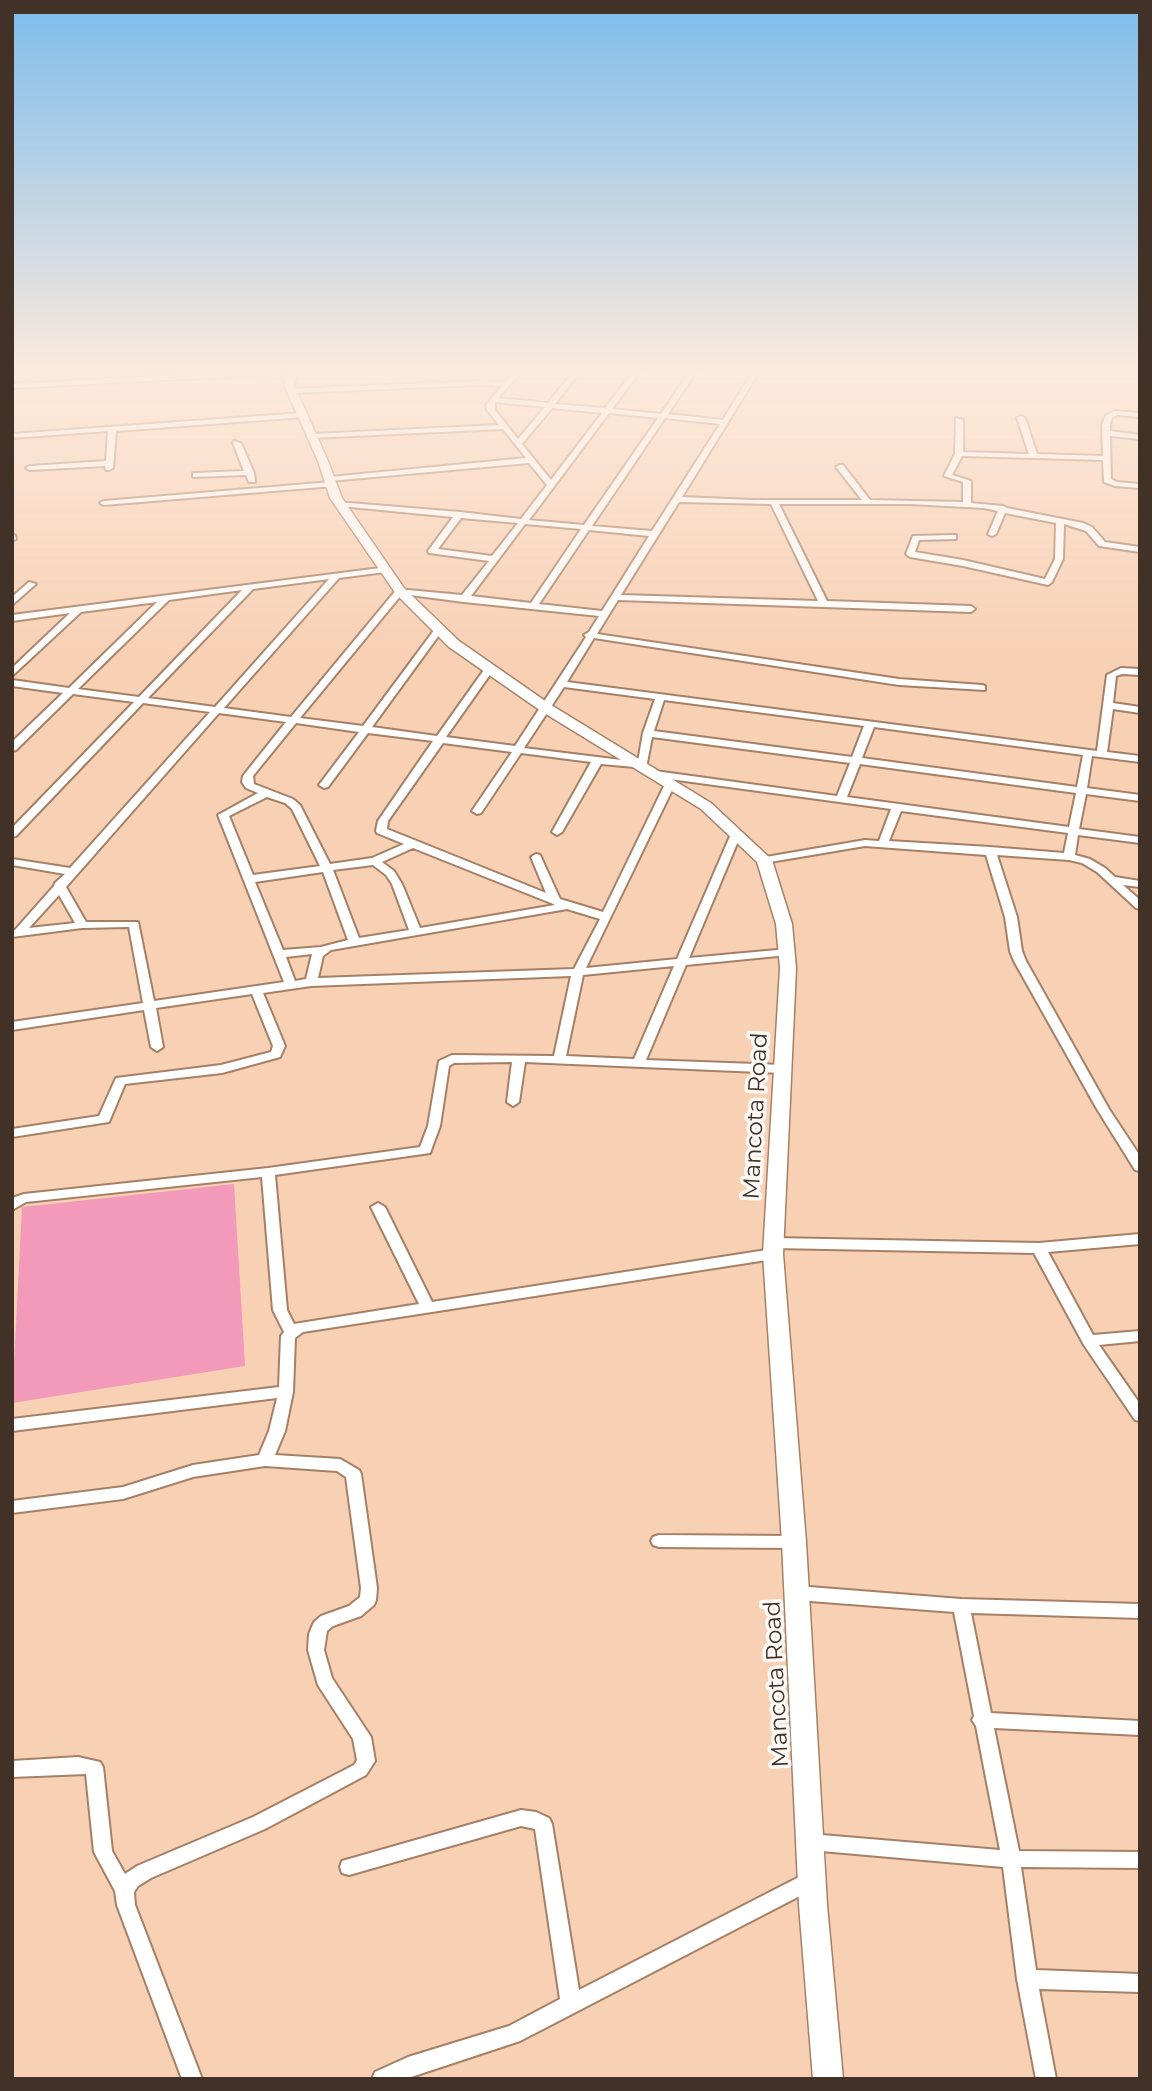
<!DOCTYPE html>
<html>
<head>
<meta charset="utf-8">
<style>
	body { margin:0 }
	#map { position:relative; width:1152px; height:2091px; overflow:hidden; background:#f8d0b4; font-family:Montserrat,sans-serif }
	canvas { display:block }
	.frame { position:absolute; inset:0; border:14px solid #413126; pointer-events:none }
</style>
</head>
<body>
<div id="map">
<canvas width="1152" height="2091"></canvas>
<div class="frame"></div>
</div>
<script>
const context = document.querySelector('canvas').getContext('2d');
context.lineJoin = 'round';
function paint(path, color) {
  context.fillStyle = color;
  context.fill(path, 'evenodd');
}
function poly(rows) {
  const path = new Path2D();
  for (const r of rows) {
    path.moveTo(r[0], r[1]);
    for (let i = 2; i < r.length; i += 2) path.lineTo(r[i], r[i + 1]);
  }
  return path;
}
function stroke(path, color, width, dash) {
  context.strokeStyle = color;
  context.lineWidth = width;
  context.lineCap = dash ? 'butt' : 'round';
  context.setLineDash(dash || []);
  context.stroke(path);
}
function label(font, color, halo, rows, align = 'center') {
  context.font = font + ' Montserrat,sans-serif';
  context.lineWidth = 7;
  context.setLineDash([]);
  context.textBaseline = 'middle';
  context.strokeStyle = halo;
  context.fillStyle = color;
  for (const [text, x, y, turn = 0] of rows) {
    context.save();
    context.translate(x, y);
    context.rotate((+turn || 0) * Math.PI / 180);
    context.textAlign = isNaN(turn) ? turn : align;
    if (halo) context.strokeText(text, 0, 0);
    context.fillText(text, 0, 0);
    context.restore();
  }
}
paint(poly([
	[234,1184,245,1366,12,1403,22,1207]
]), '#f39aba');
const street = poly([
	[237,372,284,372,281,374,12,388,12,384,237,372],
	[514,372,521,372,498,398,548,403,573,372,580,372,555,404,605,408,633,372,640,372,612,409,661,414,689,372,696,372,668,414,723,420,752,372,759,372,682,497,752,500,862,500,836,467,840,465,843,465,870,500,963,502,963,482,944,476,955,454,956,418,963,420,963,452,1029,454,1017,418,1021,416,1025,418,1037,454,1103,456,1102,424,1106,415,1116,411,1140,413,1140,417,1117,415,1112,418,1110,424,1110,431,1140,435,1140,439,1110,436,1111,479,1117,482,1140,484,1140,488,1115,486,1104,482,1103,460,962,456,952,475,971,481,971,503,1003,506,1007,508,1083,523,1092,527,1105,542,1140,547,1140,552,1099,546,1086,531,1064,524,1063,559,1052,582,1048,585,963,566,910,557,906,554,913,536,953,535,956,535,956,539,919,540,915,552,963,560,1045,579,1055,559,1056,523,1005,513,996,534,992,536,988,534,998,511,984,508,910,504,779,504,827,601,971,606,975,609,971,612,618,600,597,634,899,679,982,685,985,686,985,690,899,685,594,638,567,682,1097,751,1107,675,1121,668,1140,669,1140,675,1122,674,1116,676,1113,703,1140,707,1140,713,1113,709,1107,752,1140,756,1140,762,1092,756,1087,788,1140,795,1140,801,1086,794,1079,829,1140,837,1140,843,1078,835,1075,855,1090,859,1105,868,1115,877,1140,881,1140,887,1123,885,1140,900,1140,909,1136,908,1097,872,1082,863,1069,860,997,855,1017,917,1022,951,1026,961,1109,1109,1140,1156,1140,1171,1135,1170,1097,1109,1014,961,1010,951,1005,917,986,855,865,846,764,863,760,862,759,860,760,858,865,840,879,841,891,809,655,777,650,774,655,771,837,796,850,763,652,737,646,768,601,764,562,832,557,835,552,832,591,762,521,753,481,813,477,814,472,811,512,752,443,743,388,821,387,829,546,893,531,857,536,854,540,855,560,899,603,912,665,784,670,781,675,784,586,968,677,959,731,834,732,832,740,832,741,834,689,958,788,949,794,952,788,955,686,965,646,1060,783,1065,789,1069,783,1073,525,1062,519,1102,513,1106,507,1102,512,1062,454,1063,449,1066,440,1126,430,1153,275,1175,287,1310,294,1324,419,1304,371,1207,378,1203,385,1207,432,1302,773,1249,778,1251,780,1254,778,1257,773,1259,303,1332,295,1338,293,1392,285,1431,275,1455,340,1459,359,1470,361,1474,377,1588,376,1600,374,1605,361,1616,333,1626,327,1631,324,1650,332,1678,371,1737,375,1761,366,1775,265,1829,151,1878,138,1886,134,1892,135,1905,202,2079,182,2079,117,1905,115,1891,94,1852,86,1774,12,1777,12,1761,78,1757,100,1762,103,1767,112,1851,125,1874,137,1866,253,1817,354,1765,357,1760,353,1739,318,1685,308,1650,309,1634,314,1622,321,1616,349,1606,360,1597,361,1588,346,1477,337,1471,265,1466,193,1477,123,1499,12,1513,12,1501,123,1487,193,1465,259,1455,269,1431,277,1398,12,1431,12,1419,279,1387,281,1336,284,1332,273,1310,262,1177,26,1202,12,1210,12,1198,24,1194,268,1168,420,1147,428,1126,439,1061,452,1055,554,1056,571,976,311,986,263,993,285,1046,280,1057,222,1073,125,1084,109,1122,12,1137,12,1129,99,1116,116,1078,221,1065,271,1052,273,1046,252,994,156,1008,163,1047,157,1051,151,1047,144,1010,12,1030,12,1022,143,1003,129,927,82,928,12,937,12,931,15,930,54,886,55,883,65,874,12,865,12,859,70,868,210,712,143,703,16,836,12,837,12,828,134,702,73,694,16,750,12,751,12,742,63,693,12,686,12,680,69,688,157,602,81,612,12,676,12,668,70,613,12,621,12,615,388,567,388,571,385,572,339,578,224,708,291,717,397,589,462,595,489,561,429,553,428,551,453,517,340,506,337,506,337,502,460,512,521,519,547,485,529,463,330,481,326,479,330,477,526,458,503,429,312,438,308,436,312,434,499,425,487,410,486,405,502,386,479,385,291,393,287,391,291,389,479,381,505,382,514,372],
	[495,402,545,407,518,439,495,410,495,402],
	[552,408,602,413,551,480,522,444,552,408],
	[609,413,658,418,584,525,529,520,609,413],
	[665,418,720,424,652,531,592,526,665,418],
	[679,502,771,504,818,601,621,595,679,502],
	[461,518,518,523,492,556,438,549,461,518],
	[525,524,581,529,531,603,471,596,525,524],
	[589,530,649,536,602,611,539,604,589,530],
	[329,579,215,707,148,698,253,589,329,579],
	[242,590,139,697,78,689,169,600,242,590],
	[402,594,464,602,599,616,589,632,584,635,586,637,515,746,446,737,494,669,489,666,486,667,437,736,372,727,442,631,438,628,435,629,363,726,300,718,402,594],
	[564,687,655,699,643,733,638,762,524,748,564,687],
	[664,700,864,726,852,757,654,731,664,700],
	[219,713,286,722,243,776,242,782,246,788,258,793,218,815,284,982,154,1001,138,922,86,922,66,887,219,713],
	[296,723,359,732,319,785,324,788,328,787,368,733,433,741,378,821,376,831,377,833,404,844,372,858,330,864,300,805,293,799,254,784,253,776,296,723],
	[874,727,1083,755,1077,787,862,758,874,727],
	[860,764,1076,793,1069,827,847,797,860,764],
	[267,797,285,803,292,809,320,866,253,875,229,816,267,797],
	[901,811,1068,833,1064,853,990,847,889,841,901,811],
	[413,848,551,903,555,905,420,928,402,884,394,871,382,862,413,848],
	[373,865,386,875,392,884,409,930,359,938,333,870,373,865],
	[323,872,348,940,321,947,283,950,255,882,323,872],
	[59,895,75,923,29,928,59,895],
	[567,909,600,919,574,969,318,978,323,956,331,950,567,909],
	[312,954,306,979,295,981,286,957,312,954],
	[674,966,634,1059,566,1056,583,975,674,966],
	[302,413,306,415,305,417,116,431,113,468,109,470,106,470,105,466,30,470,26,468,30,466,106,461,108,431,12,438,12,434,302,413],
	[234,441,241,443,254,473,255,482,249,482,246,475,193,477,193,473,196,473,244,471,233,443,234,441],
	[331,482,335,484,334,486,104,505,100,503,104,501,331,482],
	[12,535,15,535,16,539,12,541,12,535],
	[29,582,36,584,12,605,12,597,29,582],
	[1140,1234,1140,1244,1048,1252,1093,1335,1140,1331,1140,1341,1099,1345,1140,1404,1140,1421,1135,1420,1084,1345,1034,1253,774,1248,769,1246,767,1243,769,1240,774,1238,1039,1243,1140,1234],
	[659,1535,794,1536,800,1538,802,1542,800,1546,794,1548,659,1547,653,1545,651,1541,653,1537,659,1535],
	[797,1586,961,1599,1140,1604,1140,1618,971,1613,991,1713,1140,1721,1140,1735,994,1728,1019,1851,1140,1852,1140,1868,1021,1867,1036,1970,1140,1974,1140,1992,1039,1989,1056,2079,1036,2079,1017,1979,1003,1867,810,1850,803,1848,801,1842,803,1836,810,1834,1000,1850,976,1726,972,1720,974,1716,954,1612,797,1600,791,1598,789,1593,791,1588,797,1586],
	[521,1810,536,1812,549,1818,552,1824,579,1990,805,1874,812,1872,819,1874,821,1880,819,1886,520,2041,405,2079,372,2079,375,2072,408,2057,509,2026,560,1999,535,1829,521,1826,349,1875,342,1873,340,1867,342,1861,521,1810]
]);
const secondary = poly([
	[287,372,297,372,294,385,328,461,342,498,404,588,459,641,551,705,711,803,772,860,792,924,796,968,783,1254,806,1542,827,1905,843,2079,813,2079,799,1905,782,1542,763,1254,780,968,776,924,757,862,701,809,541,711,449,647,396,594,330,498,318,461,284,385,287,372]
]);
stroke(street, '#a58066', 4);
stroke(secondary, '#a58066', 3);
paint(street, '#fff');
paint(secondary, '#fff');
const sky = context.createLinearGradient(0, 0, 0, 665);
sky.addColorStop(0, '#7dbcec');
sky.addColorStop(0.56, '#fceadd');
sky.addColorStop(1, '#fceadd00');
context.fillStyle = sky;
context.fillRect(0, 0, 1152, 665);
label('23px', '#413126', '#fdf9f6', [
	["Mancota Road",756,1116,-87],
	["Mancota Road",777,1684,-93]
]);
</script>
</body>
</html>
